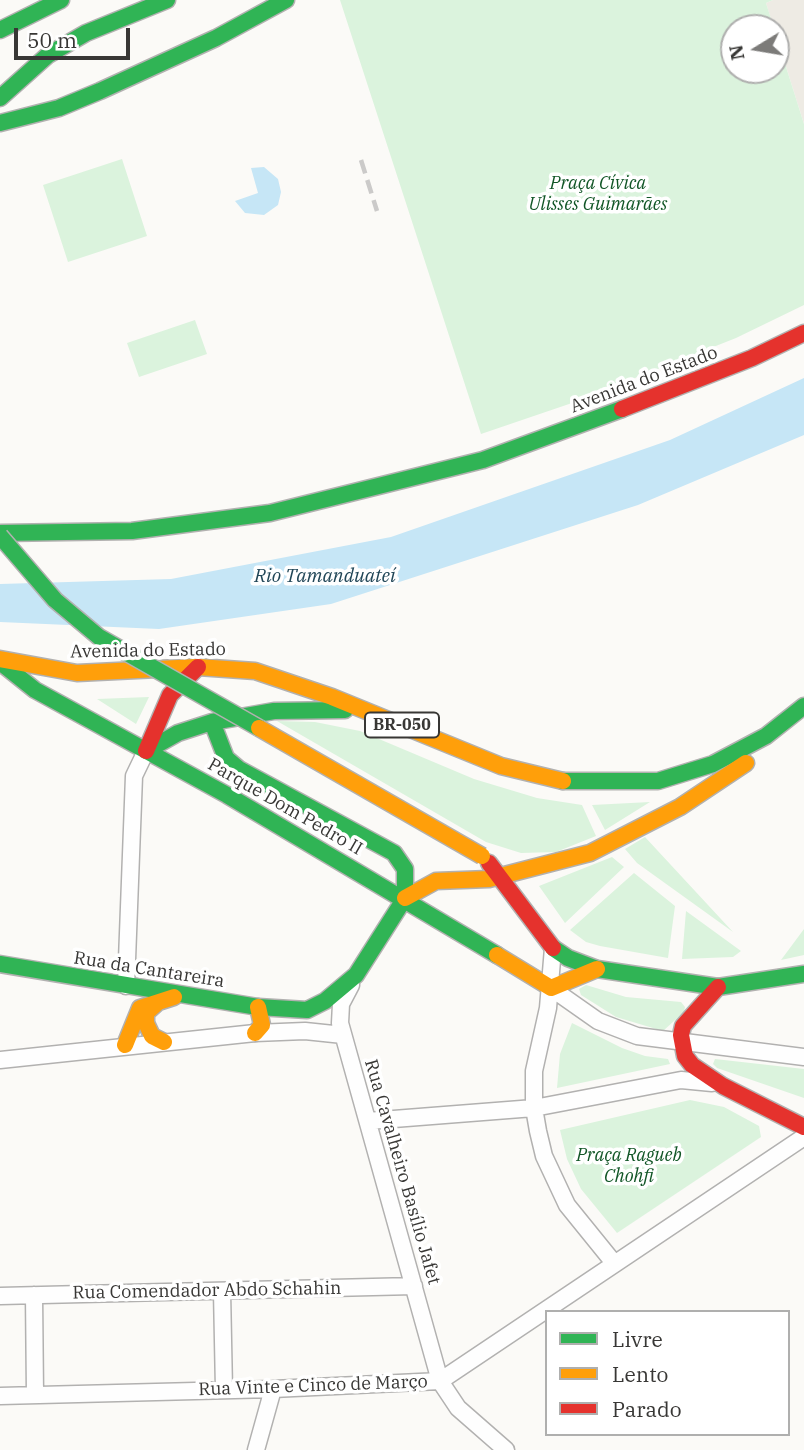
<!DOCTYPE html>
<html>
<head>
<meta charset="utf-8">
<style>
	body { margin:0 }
	#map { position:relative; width:804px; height:1450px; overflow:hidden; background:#fbfaf7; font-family:"IBM Plex Serif",serif }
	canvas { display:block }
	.legend { position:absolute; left:545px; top:1310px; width:245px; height:126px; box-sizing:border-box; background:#fff; border:2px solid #afafae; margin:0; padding:9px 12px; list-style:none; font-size:21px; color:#383735 }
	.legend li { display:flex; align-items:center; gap:14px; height:35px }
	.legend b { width:35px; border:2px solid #afafae }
	.north { position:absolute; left:720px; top:14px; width:70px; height:70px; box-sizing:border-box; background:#fff; border:2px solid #afafae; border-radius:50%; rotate:259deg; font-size:19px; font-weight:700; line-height:28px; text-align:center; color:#383735 }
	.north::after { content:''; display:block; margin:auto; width:24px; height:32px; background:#7c7b79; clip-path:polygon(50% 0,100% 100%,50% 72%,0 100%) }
	.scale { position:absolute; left:14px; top:28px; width:116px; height:32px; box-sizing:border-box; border:4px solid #383735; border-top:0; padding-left:9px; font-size:21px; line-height:24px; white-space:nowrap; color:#383735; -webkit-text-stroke:5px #fff; paint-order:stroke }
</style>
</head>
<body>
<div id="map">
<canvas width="804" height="1450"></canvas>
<ul class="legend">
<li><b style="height:9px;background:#30b455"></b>Livre</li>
<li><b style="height:9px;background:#ff9f0a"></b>Lento</li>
<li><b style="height:9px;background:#e5322d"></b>Parado</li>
</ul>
<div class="north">N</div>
<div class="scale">50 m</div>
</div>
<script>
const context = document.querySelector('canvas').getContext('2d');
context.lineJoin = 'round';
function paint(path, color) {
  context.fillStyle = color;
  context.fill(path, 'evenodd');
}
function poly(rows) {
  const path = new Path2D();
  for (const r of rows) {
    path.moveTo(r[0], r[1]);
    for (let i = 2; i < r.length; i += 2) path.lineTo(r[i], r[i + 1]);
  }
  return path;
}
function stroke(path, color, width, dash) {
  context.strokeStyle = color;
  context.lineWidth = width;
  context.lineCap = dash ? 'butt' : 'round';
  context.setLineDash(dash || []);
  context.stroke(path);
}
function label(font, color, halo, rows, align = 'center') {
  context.font = font + ' "IBM Plex Serif",serif';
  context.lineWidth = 7;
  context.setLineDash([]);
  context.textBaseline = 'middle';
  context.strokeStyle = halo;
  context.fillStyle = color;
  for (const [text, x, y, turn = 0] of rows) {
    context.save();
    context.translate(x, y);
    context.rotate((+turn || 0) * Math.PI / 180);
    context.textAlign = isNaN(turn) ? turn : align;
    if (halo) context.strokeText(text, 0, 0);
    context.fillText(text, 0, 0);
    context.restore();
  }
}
paint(poly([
	[773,0,804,0,804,124,766,3]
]), '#eeebe4');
paint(poly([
	[340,0,773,0,766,3,774,28,734,28,734,70,776,70,776,35,804,124,804,305,736,338,572,403,481,434],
	[122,159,147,236,68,262,43,185],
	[195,320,207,354,139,377,127,343],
	[149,697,136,724,97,699],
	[277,721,315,722,360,731,474,779,537,798,582,805,596,836,556,852,521,853,486,842],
	[650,802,605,830,592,805],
	[645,837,733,932,637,863,625,849],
	[612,857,624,867,565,923,539,886],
	[634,873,675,906,668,958,600,946,586,942,570,930],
	[686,911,741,951,733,957,682,959],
	[804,929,804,955,781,960],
	[586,985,626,997,681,1002,685,1007,684,1012,663,1031,616,1017,581,995,579,989],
	[572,1023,622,1048,645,1056,668,1059,670,1064,557,1088,560,1054],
	[715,1059,804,1069,804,1098,717,1068,713,1064],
	[690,1100,724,1107,759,1126,761,1137,617,1233,581,1189,567,1159,560,1130]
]), '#dbf3dd');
paint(poly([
	[264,167,278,179,281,192,278,205,264,215,245,213,235,201,258,193,251,168],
	[804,378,804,435,638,505,331,604,159,629,0,622,0,584,171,579,391,537,670,440]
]), '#c6e6f6');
const street = poly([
	[553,948,548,1008,534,1071,534,1108,538,1131,544,1156,567,1205,614,1263],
	[351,985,341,1004,340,1023,440,1381,458,1408,506,1450],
	[126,986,134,776,146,751],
	[551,988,598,1021,637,1036,804,1057],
	[0,1060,255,1033,305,1031,343,1035],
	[368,1121,534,1108,681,1080,712,1083],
	[222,1291,224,1390],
	[34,1295,35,1395],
	[0,1296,414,1286],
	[0,1396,273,1389,440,1381,804,1137],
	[256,1450,273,1389]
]);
const fast = poly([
	[0,30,61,0],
	[0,98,48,55,86,33,167,0],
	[0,123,59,108,100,91,216,38,286,0],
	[0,533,132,531,270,513,483,460,622,409],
	[0,662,35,690,227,795,497,955],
	[212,722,226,758,239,769,394,853,405,869,405,898],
	[146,751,178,733,212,722,274,711,345,710],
	[563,781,658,781,713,764,766,736,804,706],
	[553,948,568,958,597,969,718,987,804,974],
	[0,964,258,1007,307,1010,325,1001,356,975,405,898]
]);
const slow = poly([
	[0,659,77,673,198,667,255,671,332,697,501,766,563,781],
	[405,898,436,881,489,879,590,853,680,807,746,763],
	[497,955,551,988,597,969],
	[156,1004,146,1013,146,1023,152,1036,164,1042],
	[255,1033,262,1025,258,1007],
	[125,1045,140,1008,174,997]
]);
const jam = poly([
	[622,409,752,358,804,333],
	[146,751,170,695,198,667],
	[489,863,553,948],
	[718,987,683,1026,681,1035,685,1056,692,1065,723,1086,804,1127]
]);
stroke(street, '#b2b1b0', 19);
stroke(fast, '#b2b1b0', 19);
stroke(slow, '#b2b1b0', 19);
stroke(jam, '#b2b1b0', 19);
stroke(street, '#fefefe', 16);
stroke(fast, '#30b455', 16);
stroke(slow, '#ff9f0a', 16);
stroke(jam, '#e5322d', 16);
stroke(poly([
	[361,160,377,211]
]), '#cbcac9', 4.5, [14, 7]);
const fastBridge = poly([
	[0,536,55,600,99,637,259,728]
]);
const slowBridge = poly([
	[259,728,482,856]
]);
stroke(fastBridge, '#b2b1b0', 19, []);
stroke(slowBridge, '#b2b1b0', 19, []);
stroke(fastBridge, '#30b455', 16);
stroke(slowBridge, '#ff9f0a', 16);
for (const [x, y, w] of [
	[402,725,74]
]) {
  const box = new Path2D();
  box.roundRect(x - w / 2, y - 12.5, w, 25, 5);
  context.fillStyle = '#fff';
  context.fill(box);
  stroke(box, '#383735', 2);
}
label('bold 16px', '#383735', null, [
	["BR-050",402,725]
]);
label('italic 18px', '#115626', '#fff', [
	["Praça Cívica",598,184],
	["Ulisses Guimarães",598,205],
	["Praça Ragueb",629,1156],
	["Chohfi",629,1177]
]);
label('18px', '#383735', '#fff', [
	["Avenida do Estado",644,380,-21],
	["Avenida do Estado",148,651,-1],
	["Parque Dom Pedro II",285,807,30],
	["Rua da Cantareira",149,970,9],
	["Rua Cavalheiro Basílio Jafet",402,1172,74],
	["Rua Comendador Abdo Schahin",207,1291,-1],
	["Rua Vinte e Cinco de Março",313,1386,-2]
]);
label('italic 19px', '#214657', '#fff', [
	["Rio Tamanduateí",325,577]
]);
</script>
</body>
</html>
